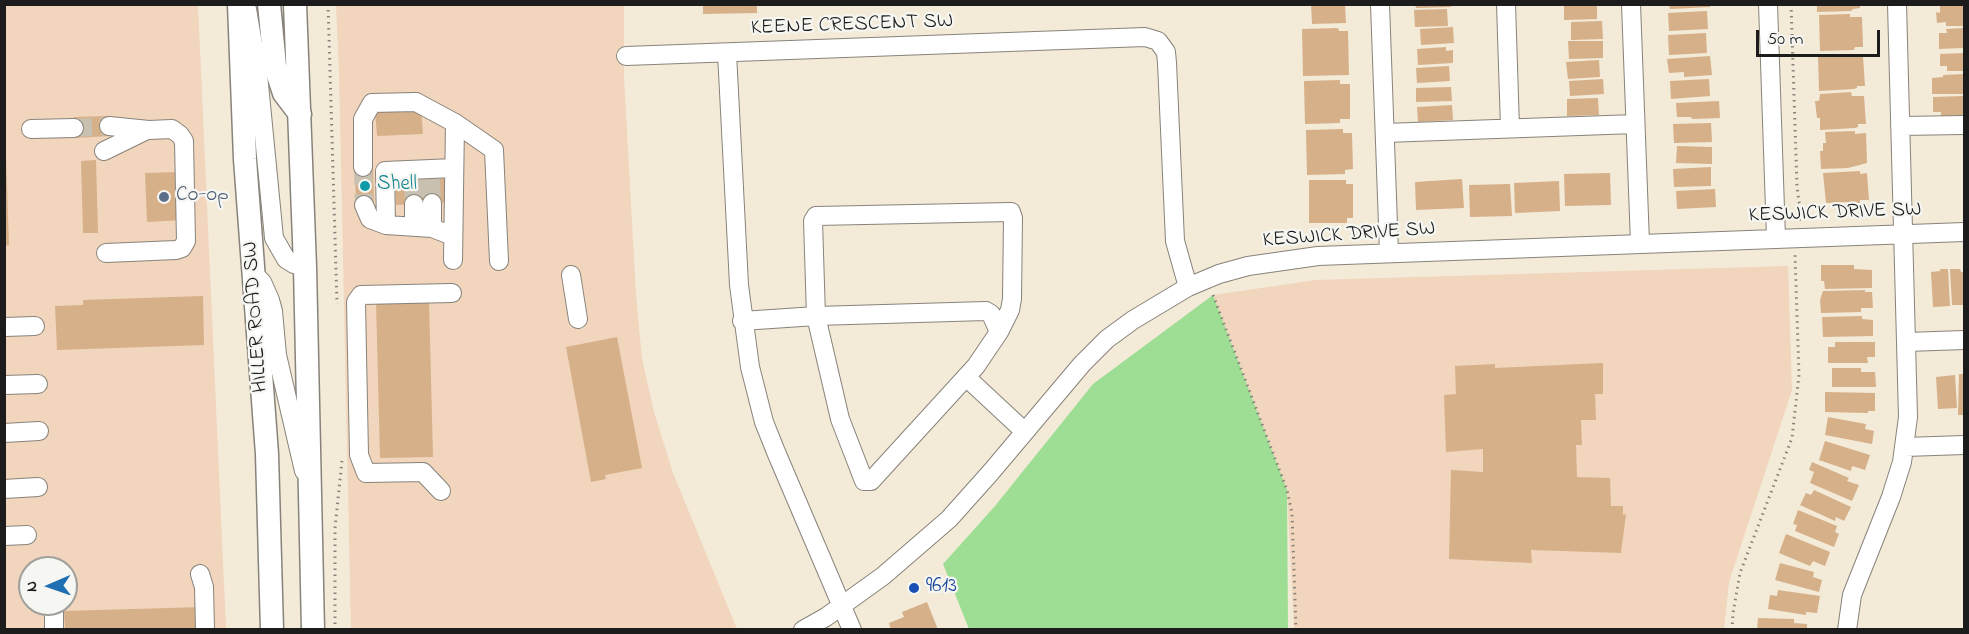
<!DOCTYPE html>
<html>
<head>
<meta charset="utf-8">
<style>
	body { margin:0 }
	#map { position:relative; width:1969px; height:634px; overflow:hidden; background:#f3ead8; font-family:"Indie Flower",sans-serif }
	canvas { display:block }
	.frame { position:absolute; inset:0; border:6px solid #1c1c1c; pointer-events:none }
	.north { position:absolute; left:18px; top:556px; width:60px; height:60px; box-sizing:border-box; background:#f6f6f2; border:2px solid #9f9f9c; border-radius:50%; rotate:268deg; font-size:16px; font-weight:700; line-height:24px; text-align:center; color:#1c1c1c }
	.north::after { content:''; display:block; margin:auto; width:21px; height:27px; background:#1f6fb2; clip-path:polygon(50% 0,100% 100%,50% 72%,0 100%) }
	.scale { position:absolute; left:1756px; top:30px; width:124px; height:27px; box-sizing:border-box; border:3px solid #1c1c1c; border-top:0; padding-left:8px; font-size:18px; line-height:21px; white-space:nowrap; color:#1c1c1c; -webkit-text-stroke:4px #f6f6f2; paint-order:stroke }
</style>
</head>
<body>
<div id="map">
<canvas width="1969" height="634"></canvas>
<div class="frame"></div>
<div class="north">N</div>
<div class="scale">50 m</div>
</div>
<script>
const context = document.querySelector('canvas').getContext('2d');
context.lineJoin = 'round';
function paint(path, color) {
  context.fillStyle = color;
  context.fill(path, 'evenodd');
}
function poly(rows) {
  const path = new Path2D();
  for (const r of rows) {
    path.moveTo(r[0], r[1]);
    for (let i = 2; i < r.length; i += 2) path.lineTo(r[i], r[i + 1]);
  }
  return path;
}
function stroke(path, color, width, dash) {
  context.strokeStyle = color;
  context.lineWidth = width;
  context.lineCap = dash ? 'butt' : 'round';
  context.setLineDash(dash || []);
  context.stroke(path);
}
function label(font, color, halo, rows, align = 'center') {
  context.font = font + ' "Indie Flower",sans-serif';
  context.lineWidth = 4.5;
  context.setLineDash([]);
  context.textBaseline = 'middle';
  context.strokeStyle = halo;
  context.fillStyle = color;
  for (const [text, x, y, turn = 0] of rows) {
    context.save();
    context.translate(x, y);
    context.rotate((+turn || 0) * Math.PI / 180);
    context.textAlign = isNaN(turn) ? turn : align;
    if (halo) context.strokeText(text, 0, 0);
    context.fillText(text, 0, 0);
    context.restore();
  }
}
paint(poly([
	[4,5,198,5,226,629,5,629],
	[30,568,66,568,66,604,30,604],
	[336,5,624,5,624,77,636,295,642,359,654,412,673,473,737,629,351,629,339,72],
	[1788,266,1792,390,1729,582,1724,629,1294,629,1287,490,1213,295,1316,280]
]), '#f1d5bd');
paint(poly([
	[1213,295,1287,490,1288,629,969,629,943,564,995,506,1093,384]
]), '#9ede94');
paint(poly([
	[703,4,757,4,757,13,703,14],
	[1311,4,1345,4,1346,23,1312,24],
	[1415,4,1450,4,1451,7,1416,8],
	[1564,4,1597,4,1597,19,1564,20],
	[1669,4,1710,4,1710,7,1670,9],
	[1817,4,1860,4,1860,8,1853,9,1851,11,1817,12],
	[1940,6,1964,6,1964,26,1946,26,1946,22,1937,23,1936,12,1940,13],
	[1447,9,1448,26,1415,27,1414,10],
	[1707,11,1708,29,1669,31,1668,13],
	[1850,14,1850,17,1862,17,1863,47,1855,47,1854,50,1820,51,1819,15],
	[1602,21,1603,39,1571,40,1571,22],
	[1453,27,1454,43,1421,45,1420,29],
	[1338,28,1339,31,1348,31,1349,75,1303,76,1302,29],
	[1964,28,1964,48,1939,49,1939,33,1947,33,1946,29],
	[1706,33,1707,53,1669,55,1668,35],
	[1568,41,1603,41,1603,58,1569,59],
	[1446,47,1446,51,1453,50,1453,63,1418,65,1417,49],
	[1964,53,1964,71,1947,71,1947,66,1940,66,1940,54],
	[1850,54,1851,57,1863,57,1865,86,1857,86,1857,88,1854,89,1819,91,1818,55],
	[1710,56,1712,75,1684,77,1684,72,1669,73,1667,59],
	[1599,60,1600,77,1568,79,1566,62],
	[1449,66,1450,81,1417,83,1416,68],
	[1964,74,1964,94,1932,94,1932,78,1943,77,1943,75],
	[1603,79,1604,94,1570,96,1569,81],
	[1709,79,1710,96,1671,99,1670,81],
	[1340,80,1340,84,1350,84,1350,119,1340,119,1340,123,1305,124,1304,81],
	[1451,87,1452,101,1416,102,1416,88],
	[1851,92,1852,96,1864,96,1866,124,1858,124,1858,127,1855,128,1820,130,1820,118,1817,118,1815,101,1819,101,1820,94],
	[1964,96,1964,115,1941,116,1941,112,1933,112,1933,97],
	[1598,98,1599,115,1567,116,1567,99],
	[1719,101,1720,118,1692,119,1691,117,1677,117,1676,103],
	[1452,105,1453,120,1418,122,1417,107],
	[421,108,423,134,377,136,375,110],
	[108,116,109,136,75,138,74,117],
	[1711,123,1712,142,1674,143,1673,124],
	[1343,129,1343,133,1352,133,1353,169,1345,170,1345,174,1307,175,1306,130],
	[1855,131,1855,134,1866,133,1867,163,1848,168,1821,169,1820,151,1823,151,1823,143,1826,143,1825,132],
	[1677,146,1712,147,1712,164,1676,163],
	[4,156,6,156,9,245,4,246],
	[96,160,98,233,83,233,81,161],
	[355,167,373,167,374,205,356,205],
	[1711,167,1711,186,1674,187,1673,169],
	[1860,171,1860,174,1867,173,1869,200,1860,200,1860,203,1847,204,1847,202,1826,203,1823,173],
	[181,172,183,220,147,222,145,173],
	[1610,173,1611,205,1565,206,1564,174],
	[452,178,453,202,396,205,395,181],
	[1462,179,1464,208,1416,210,1415,182],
	[1309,180,1346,180,1346,184,1353,184,1353,218,1347,218,1347,223,1309,223],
	[1559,181,1560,211,1515,213,1514,183],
	[1510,184,1512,216,1470,217,1469,185],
	[1715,189,1716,207,1677,209,1676,191],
	[1821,265,1854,265,1854,269,1872,270,1872,288,1825,289,1824,281,1821,281],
	[1940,269,1948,269,1950,306,1933,307,1931,272,1940,271],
	[1950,269,1960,269,1961,272,1964,272,1964,305,1952,305],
	[1865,290,1865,292,1872,292,1873,308,1861,308,1861,312,1821,313,1820,300,1823,291],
	[203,296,204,345,57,350,55,306,83,305,83,300],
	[429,300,433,457,380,458,376,301],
	[1862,316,1862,319,1873,320,1873,336,1823,337,1822,317],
	[617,337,642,468,605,475,606,479,591,482,566,347],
	[1835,342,1875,342,1875,357,1867,357,1868,363,1828,363,1828,347,1835,347],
	[1603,363,1603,394,1595,394,1596,420,1581,420,1582,445,1576,445,1577,477,1610,478,1611,506,1623,506,1623,515,1626,514,1621,553,1531,550,1532,563,1449,559,1451,470,1483,472,1483,449,1446,452,1444,395,1456,394,1455,366,1495,364,1495,368],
	[1832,368,1861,368,1861,372,1875,372,1876,387,1832,387],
	[1959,374,1964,374,1964,415,1958,415],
	[1955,375,1957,408,1938,409,1936,377],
	[1825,392,1875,393,1875,411,1868,411,1868,413,1825,412],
	[1828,417,1866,424,1865,429,1874,431,1872,444,1825,435],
	[1825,441,1870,455,1865,470,1852,466,1851,471,1819,460],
	[1812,462,1849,478,1847,481,1859,485,1852,501,1810,483,1814,472,1809,470],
	[1814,490,1851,507,1844,521,1836,517,1835,521,1800,505,1806,493,1811,495],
	[1798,510,1837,526,1835,532,1839,534,1834,547,1795,531,1797,525,1793,524],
	[1786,534,1830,552,1825,566,1813,561,1810,566,1779,553],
	[1780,563,1814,572,1813,577,1822,580,1819,592,1775,580],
	[1778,590,1820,596,1817,613,1806,612,1806,615,1768,609,1770,595,1777,596],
	[927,602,937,627,936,630,891,630,889,623,904,617,902,612],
	[203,607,203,630,65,630,64,611],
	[1758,618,1794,619,1794,623,1807,624,1807,630,1757,630]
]), '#d6b089');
stroke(poly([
	[74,128,109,126],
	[363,167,364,205],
	[431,179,432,203],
	[413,180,414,204]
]), '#c8c1b2', 18, [18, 9]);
const minor = poly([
	[1380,4,1389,253],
	[1506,4,1510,128],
	[1631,4,1640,243],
	[1768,4,1776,238],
	[247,9,258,74,274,238,286,259,294,264,305,267],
	[727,53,739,285,750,367,764,422,776,452,852,630],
	[626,56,1145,37,1158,41,1166,52,1167,63,1175,241,1188,287],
	[1900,126,1964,125],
	[31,129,74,128],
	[1385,133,1635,124],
	[104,151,147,130],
	[363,167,363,119,372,103,416,102,455,123,494,150,499,261],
	[432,203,432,228],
	[364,205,370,219,386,225],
	[414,225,414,204],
	[453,236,432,228,386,225,385,171,454,168],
	[106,253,176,250,182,248,186,241,184,141,180,135,172,129,149,130,109,126],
	[453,260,455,123],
	[253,273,262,282,270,300,273,311,277,355,304,471],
	[571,275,578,319],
	[742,321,816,316,840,419,864,481,871,481,976,366,999,332,991,314,986,311,816,316,813,221,816,216,1011,212,1013,218,1012,299,1010,310,999,332],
	[4,327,35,326],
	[1907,342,1964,340],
	[966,377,1024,431],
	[4,385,38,384],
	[4,433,39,431],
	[1905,447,1964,445],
	[4,489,38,487],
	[441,491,423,472,366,473,359,455,356,302,361,295,452,293],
	[4,536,27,535],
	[200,574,204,587,205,630],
	[54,604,54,630],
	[803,630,826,617,883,576,949,519,991,472,1082,364,1107,339,1133,320,1188,287,1219,274,1248,266,1318,256,1964,232],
	[1847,630,1852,595,1891,497,1902,462,1908,417,1897,4]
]);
const major = poly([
	[239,4,245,159,267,454,272,630],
	[269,4,275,66,284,93,300,114],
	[295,4,305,267,313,630]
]);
stroke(minor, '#88837a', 20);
stroke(major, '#88837a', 25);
stroke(poly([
	[328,4,337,304],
	[1791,4,1797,186,1799,202,1802,209,1799,222],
	[1213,295,1287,490,1292,513,1296,630],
	[335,630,335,528,342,461],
	[1732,630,1733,613,1740,573,1792,438,1799,375,1795,255]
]), '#88837a', 3, [1.5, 4.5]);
stroke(minor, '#fff', 18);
stroke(major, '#fff', 22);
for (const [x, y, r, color] of [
	[365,186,6,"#0f9aa8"],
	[164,197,6,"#5c6f8a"],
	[914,588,6,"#1a4fb4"]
]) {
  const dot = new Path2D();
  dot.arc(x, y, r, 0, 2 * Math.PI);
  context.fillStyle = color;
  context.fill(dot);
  stroke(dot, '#f6f6f2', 2);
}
label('21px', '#1c1c1c', '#f6f6f2', [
	["KEENE CRESCENT SW",852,26,-2],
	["KESWICK DRIVE SW",1835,214,-2],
	["KESWICK DRIVE SW",1349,236,-4],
	["HILLER ROAD SW",257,317,-94]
]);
label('21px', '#0d838f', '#f6f6f2', [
	["Shell",377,186]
], 'left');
label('21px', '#4e5e75', '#f6f6f2', [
	["Co-op",176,197]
], 'left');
label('21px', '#164399', '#f6f6f2', [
	["9613",926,588]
], 'left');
</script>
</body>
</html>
